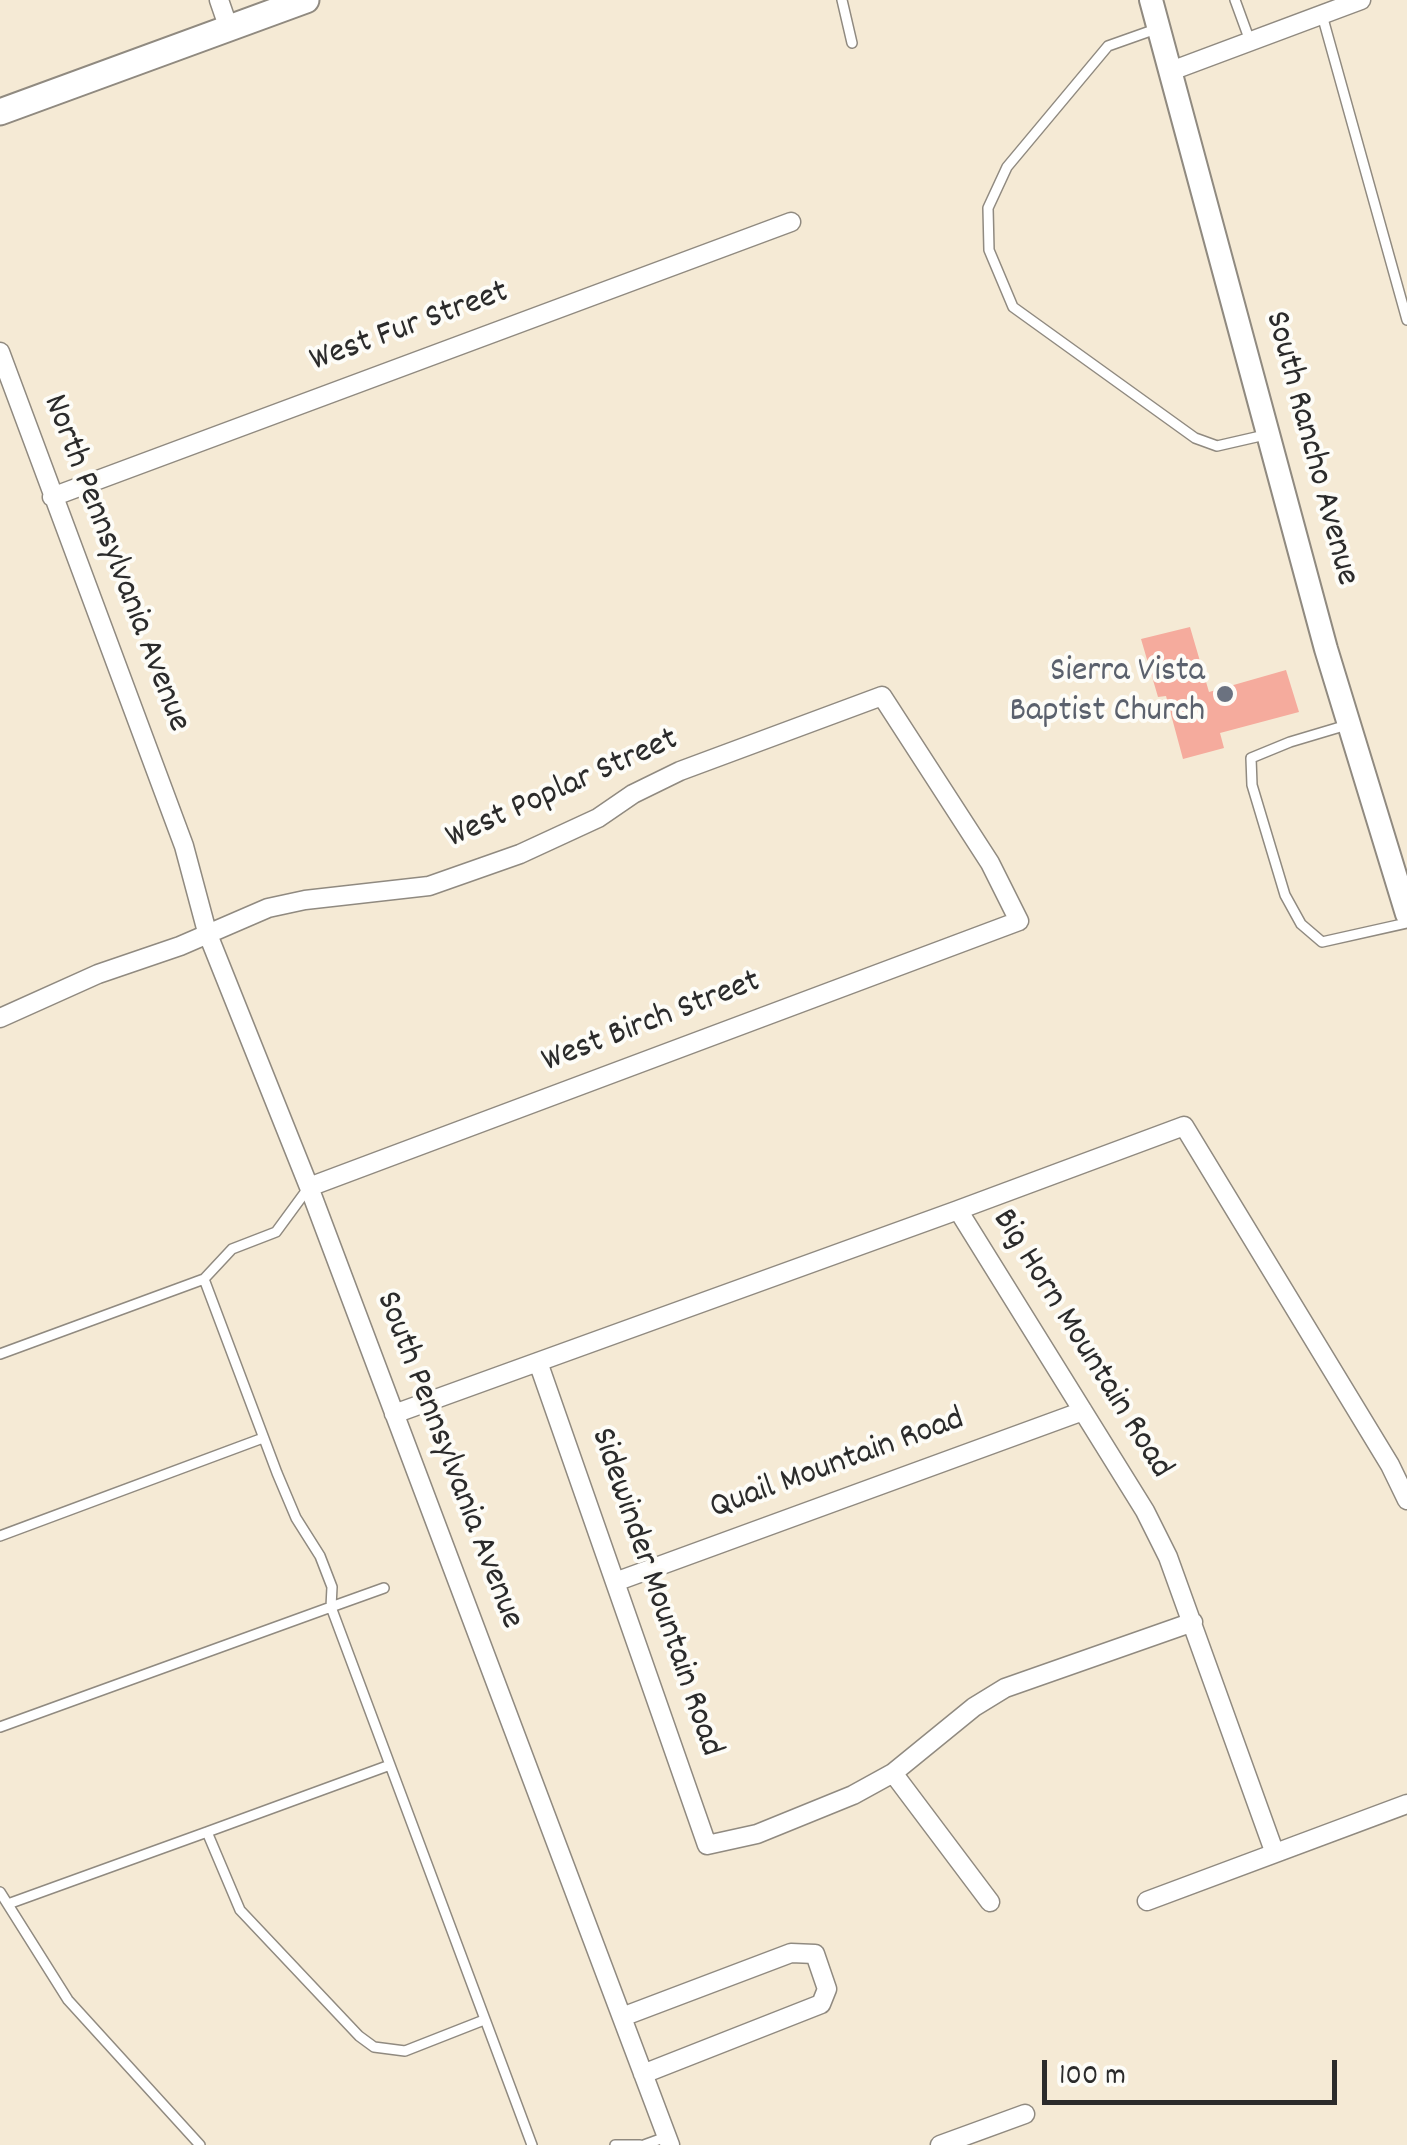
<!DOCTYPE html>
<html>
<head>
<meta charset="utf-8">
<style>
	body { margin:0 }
	#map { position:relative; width:1407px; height:2145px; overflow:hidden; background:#f5ead5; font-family:Dekko,sans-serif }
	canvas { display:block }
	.scale { position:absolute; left:1042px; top:2060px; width:295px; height:45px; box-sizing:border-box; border:5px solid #2b2b2b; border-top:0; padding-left:12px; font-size:30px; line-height:35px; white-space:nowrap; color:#2b2b2b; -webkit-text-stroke:8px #fdfcf7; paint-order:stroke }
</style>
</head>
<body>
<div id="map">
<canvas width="1407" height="2145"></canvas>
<div class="scale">100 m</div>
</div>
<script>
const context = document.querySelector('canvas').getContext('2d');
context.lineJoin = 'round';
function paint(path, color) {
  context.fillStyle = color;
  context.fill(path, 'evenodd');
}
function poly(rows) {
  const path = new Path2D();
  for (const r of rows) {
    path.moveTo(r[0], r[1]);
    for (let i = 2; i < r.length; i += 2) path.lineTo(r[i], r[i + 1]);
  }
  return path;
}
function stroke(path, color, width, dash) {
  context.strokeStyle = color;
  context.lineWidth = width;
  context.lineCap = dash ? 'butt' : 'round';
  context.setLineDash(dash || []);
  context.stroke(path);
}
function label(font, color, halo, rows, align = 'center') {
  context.font = font + ' Dekko,sans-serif';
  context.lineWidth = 8;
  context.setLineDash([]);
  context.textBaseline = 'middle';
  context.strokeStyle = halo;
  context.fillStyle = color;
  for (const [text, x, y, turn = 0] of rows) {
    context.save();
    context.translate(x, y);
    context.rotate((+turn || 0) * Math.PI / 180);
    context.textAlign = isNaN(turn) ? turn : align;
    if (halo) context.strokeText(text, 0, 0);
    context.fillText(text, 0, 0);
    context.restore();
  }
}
paint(poly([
	[1190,627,1209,692,1286,670,1299,712,1220,733,1224,748,1183,759,1166,696,1158,697,1141,639]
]), '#f5ab9d');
const service = poly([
	[842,0,852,43],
	[1235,0,1250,41],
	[1322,15,1407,320],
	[1156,29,1108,46,1007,167,988,208,989,250,1013,307,1195,438,1217,446,1265,435],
	[1347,725,1290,742,1251,758,1252,785,1285,895,1301,924,1322,942,1407,923],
	[204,1279,277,1473,296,1518,320,1556,332,1587,331,1607,384,1588],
	[0,1354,204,1279,232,1249,276,1232,309,1187],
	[0,1536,263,1438],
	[0,1727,331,1607,532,2145],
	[207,1832,390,1765],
	[0,1892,68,2000,200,2145],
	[8,1904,207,1832,240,1910,359,2036,374,2047,405,2051,484,2020],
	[615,2145,640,2145],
	[644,2145,666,2137]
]);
const minor = poly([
	[219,0,229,29],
	[1171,71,1361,0],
	[0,352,184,846,207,932,309,1187,670,2145],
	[52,497,791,222],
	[0,1018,98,974,180,946,268,908,305,900,429,886,520,854,598,818,633,794,680,771,882,696,990,863,1019,921,309,1187],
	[958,1210,1184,1126,1390,1465,1407,1500],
	[538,1362,707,1845,757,1834,853,1795,893,1773,974,1707,1005,1688,1193,1622],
	[394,1414,958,1210,1145,1511,1168,1557,1274,1851],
	[615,1582,1083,1411],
	[893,1773,990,1902],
	[1147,1901,1407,1804],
	[622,2017,791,1953,815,1954,827,1989,821,2004,643,2074],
	[940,2145,1025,2114]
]);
const tertiary = poly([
	[1151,0,1326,649,1407,914]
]);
const secondary = poly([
	[0,112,306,0]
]);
stroke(service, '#908a80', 12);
stroke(minor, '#908a80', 21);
stroke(tertiary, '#908a80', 26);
stroke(secondary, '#908a80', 29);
stroke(service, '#fff', 9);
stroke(minor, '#fff', 18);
stroke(tertiary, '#fff', 22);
stroke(secondary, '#fff', 25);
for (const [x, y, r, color] of [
	[1225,694,10,"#6b7280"]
]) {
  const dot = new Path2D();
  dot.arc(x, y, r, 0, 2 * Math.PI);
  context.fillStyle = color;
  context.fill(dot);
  stroke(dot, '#fdfcf7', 4);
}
label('35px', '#2b2b2b', '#fdfcf7', [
	["West Fur Street",410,329,-20],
	["South Rancho Avenue",1309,449,75],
	["North Pennsylvania Avenue",114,564,69],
	["West Poplar Street",563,791,-24],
	["West Birch Street",652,1024,-21],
	["Big Horn Mountain Road",1080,1345,58],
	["South Pennsylvania Avenue",447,1461,69],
	["Quail Mountain Road",838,1466,-20],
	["Sidewinder Mountain Road",654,1593,71]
]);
label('35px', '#5b616d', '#fdfcf7', [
	["Sierra Vista",1205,674],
	["Baptist Church",1205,714]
], 'right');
</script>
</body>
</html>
